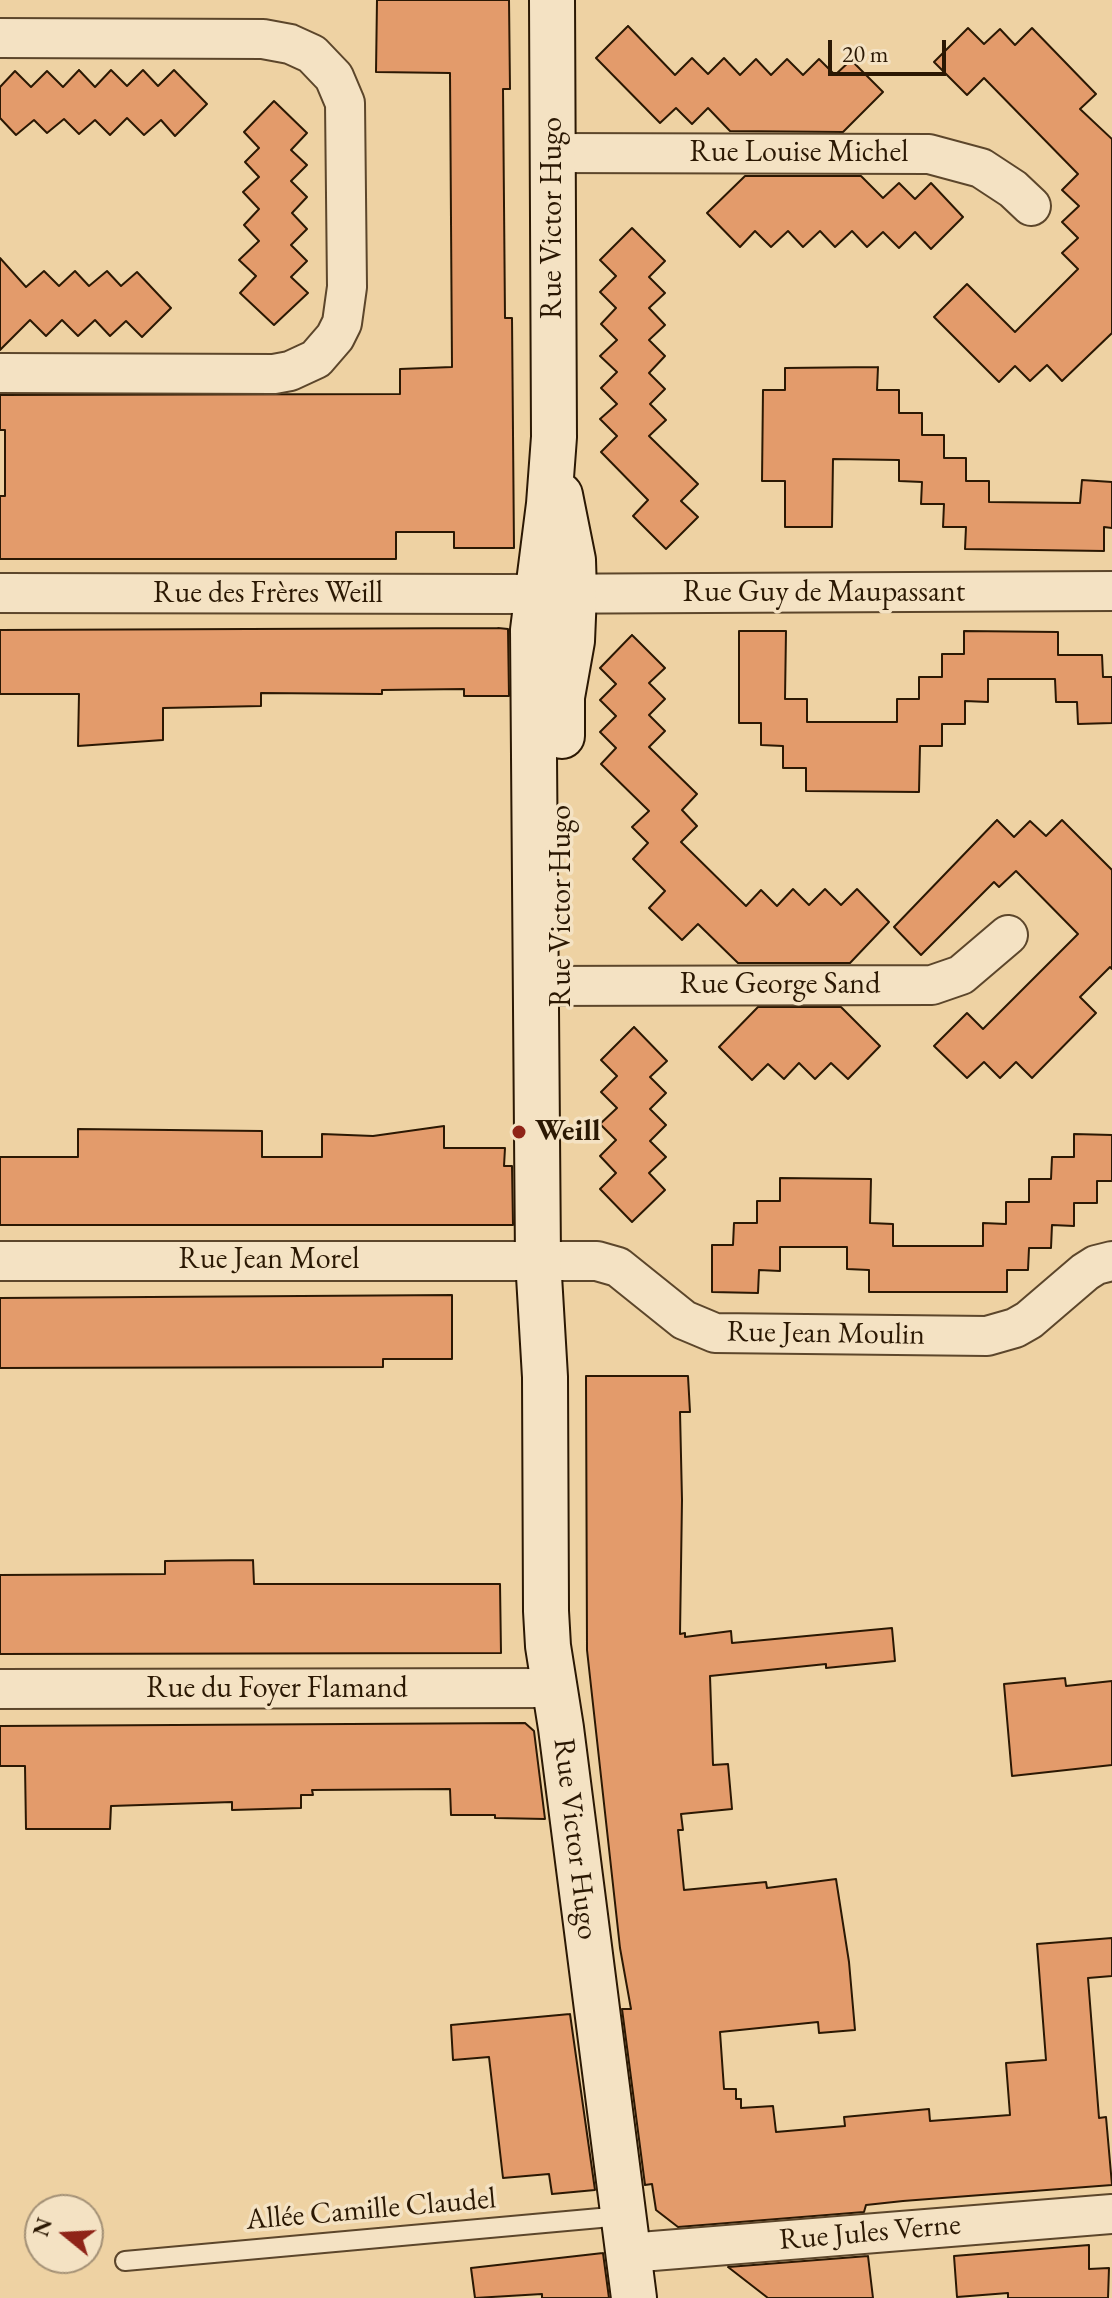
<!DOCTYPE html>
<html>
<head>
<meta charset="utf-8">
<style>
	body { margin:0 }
	#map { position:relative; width:1112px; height:2298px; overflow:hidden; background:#eed2a3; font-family:"EB Garamond",serif }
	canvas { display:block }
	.north { position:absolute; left:24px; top:2194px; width:80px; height:80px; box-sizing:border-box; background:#f4e2c3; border:2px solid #a49176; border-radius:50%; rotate:288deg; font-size:22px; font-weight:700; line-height:32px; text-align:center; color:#2b1803 }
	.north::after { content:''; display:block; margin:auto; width:28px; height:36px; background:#8f2418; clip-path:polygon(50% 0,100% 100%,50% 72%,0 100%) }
	.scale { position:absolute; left:828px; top:40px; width:118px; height:36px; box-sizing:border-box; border:4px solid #2b1803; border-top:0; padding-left:10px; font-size:24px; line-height:28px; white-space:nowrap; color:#2b1803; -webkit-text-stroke:6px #f4e2c3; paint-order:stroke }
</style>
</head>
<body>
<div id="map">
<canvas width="1112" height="2298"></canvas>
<div class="north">N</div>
<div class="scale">20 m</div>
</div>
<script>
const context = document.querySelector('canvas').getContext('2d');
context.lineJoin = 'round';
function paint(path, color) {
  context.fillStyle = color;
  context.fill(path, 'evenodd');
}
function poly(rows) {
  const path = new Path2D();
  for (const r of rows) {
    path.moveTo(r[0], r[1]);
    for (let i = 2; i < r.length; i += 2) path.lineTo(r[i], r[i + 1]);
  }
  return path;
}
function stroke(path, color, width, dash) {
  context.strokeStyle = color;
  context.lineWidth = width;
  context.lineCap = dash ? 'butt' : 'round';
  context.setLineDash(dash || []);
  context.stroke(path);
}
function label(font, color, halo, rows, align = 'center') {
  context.font = font + ' "EB Garamond",serif';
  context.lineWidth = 7;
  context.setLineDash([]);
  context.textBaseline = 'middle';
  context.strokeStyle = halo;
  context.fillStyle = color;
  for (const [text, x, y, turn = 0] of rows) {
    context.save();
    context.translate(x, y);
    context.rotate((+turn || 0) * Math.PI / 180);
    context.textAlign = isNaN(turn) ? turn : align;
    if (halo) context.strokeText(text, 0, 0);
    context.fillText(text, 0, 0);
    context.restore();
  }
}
const building = poly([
	[377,0,509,0,510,89,503,89,505,318,512,318,514,548,454,548,454,532,396,532,396,559,0,559,0,496,5,496,5,430,0,430,0,395,400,394,400,369,452,367,450,73,376,72,377,0],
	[628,26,675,75,692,58,708,74,724,58,740,75,756,59,771,75,787,59,803,75,819,59,835,75,851,60,883,92,843,132,730,131,708,108,692,124,676,108,660,123,596,58,628,26],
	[968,28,984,44,1000,29,1015,45,1032,28,1096,94,1080,109,1112,139,1112,333,1062,381,1047,365,1030,381,1015,366,999,382,934,317,967,284,1015,332,1078,269,1062,253,1078,238,1062,222,1079,206,1062,190,1078,174,984,78,967,95,934,62,968,28],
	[79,70,95,87,111,70,127,86,143,70,158,86,174,70,207,104,175,136,161,120,144,135,127,118,110,135,95,120,79,134,64,119,47,133,34,120,16,135,0,118,0,87,15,71,31,87,47,71,63,87,79,70],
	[274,101,307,133,291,150,307,165,291,181,307,197,292,213,307,229,291,245,307,261,291,277,308,293,274,325,240,293,256,276,239,260,259,241,244,225,259,209,243,192,259,177,245,162,259,148,244,132,274,101],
	[745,176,861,176,883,198,899,183,915,199,931,183,963,217,931,249,915,232,899,248,883,232,867,247,852,231,835,247,820,231,803,247,788,231,771,247,755,231,740,247,707,213,745,176],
	[632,228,665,261,649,277,665,293,649,308,665,325,649,340,665,356,649,373,665,389,650,404,666,420,649,436,698,484,681,501,698,517,666,549,633,516,648,500,601,452,617,436,600,419,617,404,601,388,617,372,600,356,617,340,601,324,616,308,600,292,616,276,600,260,632,228],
	[0,258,26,287,44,271,59,286,75,271,89,286,107,271,121,286,137,272,171,308,142,337,126,321,110,336,95,320,78,336,62,320,46,336,30,320,0,350,0,258],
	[878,367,877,390,899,390,899,413,922,413,922,435,944,435,944,458,966,458,966,481,989,481,989,502,1080,503,1082,480,1112,482,1112,528,1104,527,1104,551,965,549,966,527,943,527,944,504,921,504,922,482,899,481,899,460,833,459,832,527,785,527,785,481,762,481,763,390,785,390,785,368,878,367],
	[498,628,508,629,509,696,464,696,464,689,382,690,382,694,261,693,261,706,163,708,163,740,78,746,79,694,0,694,0,630,498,628],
	[739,631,786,631,785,699,807,699,807,722,897,722,897,699,919,699,919,677,942,677,942,654,964,654,964,631,1058,632,1058,655,1102,655,1103,677,1112,677,1112,723,1078,724,1077,702,1056,702,1055,679,988,679,988,702,965,701,965,724,942,724,942,746,920,746,919,792,806,791,806,768,783,768,783,746,761,745,761,723,739,723,739,631],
	[632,635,665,668,649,683,665,699,649,715,665,731,649,747,697,794,682,810,697,826,681,842,746,906,761,890,777,906,793,889,809,905,825,889,841,905,857,889,889,922,850,963,738,963,698,924,682,940,649,908,665,891,633,859,648,843,632,827,649,811,601,764,616,748,600,732,616,716,600,700,616,684,600,668,632,635],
	[997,820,1014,837,1030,821,1046,836,1062,820,1112,870,1112,969,1110,967,1080,997,1096,1013,1032,1078,1016,1062,1000,1078,984,1062,967,1078,934,1046,967,1013,983,1029,1078,934,1016,871,999,887,994,882,921,955,894,927,997,820],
	[758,1007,841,1007,880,1046,848,1079,831,1063,815,1079,799,1063,784,1079,768,1064,752,1080,719,1047,758,1007],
	[634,1027,667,1061,650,1077,666,1093,650,1109,666,1125,650,1141,666,1157,649,1173,665,1190,632,1222,600,1189,616,1173,600,1156,616,1140,600,1124,617,1108,601,1092,617,1076,601,1060,634,1027],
	[444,1126,444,1148,505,1148,504,1166,512,1166,513,1225,0,1225,0,1157,78,1157,78,1129,262,1131,262,1157,322,1157,322,1134,373,1136,444,1126],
	[1074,1134,1112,1135,1112,1181,1097,1181,1097,1203,1074,1203,1074,1226,1052,1225,1051,1248,1029,1248,1028,1270,1007,1270,1007,1292,869,1292,869,1270,847,1269,847,1247,780,1247,780,1271,759,1270,758,1293,712,1292,712,1245,733,1245,734,1223,757,1223,757,1201,780,1201,780,1178,871,1179,870,1223,893,1224,893,1246,983,1246,983,1223,1006,1224,1006,1202,1029,1202,1029,1179,1051,1179,1052,1157,1074,1157,1074,1134],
	[452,1295,452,1359,383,1359,383,1367,0,1368,0,1298,452,1295],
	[586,1376,688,1376,690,1412,680,1412,682,1500,680,1634,685,1633,685,1637,731,1631,732,1643,892,1628,895,1661,826,1668,826,1664,710,1676,713,1765,728,1764,732,1809,681,1814,683,1830,678,1830,684,1890,766,1882,767,1888,836,1879,849,1962,855,2030,819,2033,818,2022,720,2032,724,2089,736,2089,736,2099,741,2099,741,2108,773,2106,776,2132,845,2126,844,2117,929,2109,930,2121,1010,2115,1006,2063,1046,2060,1037,1944,1112,1938,1112,1976,1088,1978,1099,2118,1106,2117,1112,2185,903,2201,866,2205,864,2212,678,2227,656,2210,652,2184,645,2185,622,2009,631,2009,620,1948,587,1650,586,1376],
	[253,1560,254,1584,500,1584,501,1653,0,1654,0,1575,165,1574,165,1561,253,1560],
	[1065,1678,1066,1686,1112,1681,1112,1765,1012,1776,1004,1684,1065,1678],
	[525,1723,534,1731,545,1819,495,1818,495,1815,451,1815,450,1789,312,1790,313,1795,301,1795,301,1808,232,1810,232,1802,111,1806,110,1829,26,1829,25,1766,0,1766,0,1726,525,1723],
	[570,2014,595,2190,552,2194,549,2174,503,2178,489,2057,453,2060,451,2025,570,2014],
	[1089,2245,1089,2269,1109,2268,1108,2298,1008,2298,1008,2293,957,2297,954,2256,1089,2245],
	[603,2253,609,2298,542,2298,542,2294,475,2298,471,2268,603,2253],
	[868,2256,873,2298,768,2298,728,2267,868,2256]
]);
paint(building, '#e39b6b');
stroke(building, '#2b1803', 2);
const lane = poly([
	[125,2261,622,2216]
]);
const street = poly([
	[0,38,263,39,290,44,312,54,334,77,345,103,347,287,342,323,335,337,316,359,290,371,274,374,0,373],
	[552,153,929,154,981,168,1013,189,1031,206],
	[0,593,505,594,1112,591],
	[535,986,932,985,961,975,1008,935],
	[0,1261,597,1261,618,1267,684,1320,715,1333,987,1336,1015,1328,1029,1320,1085,1272,1096,1265,1112,1261],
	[0,1689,555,1688],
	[628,2253,1112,2214]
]);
const secondary = poly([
	[552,0,554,437,549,504,533,630,538,1259,545,1377,546,1611,548,1646,561,1728,634,2298],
	[560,495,573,560,574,593,572,641,562,697,562,736]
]);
stroke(lane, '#5c462b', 22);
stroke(street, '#5c462b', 42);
stroke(secondary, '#2b1803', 48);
stroke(lane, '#f4e2c3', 18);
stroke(street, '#f4e2c3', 38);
stroke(secondary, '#f4e2c3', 44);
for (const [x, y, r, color] of [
	[519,1132,8,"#8f2418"]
]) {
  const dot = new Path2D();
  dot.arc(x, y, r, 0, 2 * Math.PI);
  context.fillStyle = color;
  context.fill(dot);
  stroke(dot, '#f4e2c3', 3);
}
label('30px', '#2b1803', '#f4e2c3', [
	["Rue Louise Michel",799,153],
	["Rue Victor Hugo",553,218,-90],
	["Rue Guy de Maupassant",824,593],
	["Rue des Frères Weill",268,594],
	["Rue Victor Hugo",562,906,-90],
	["Rue George Sand",780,985],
	["Rue Jean Morel",269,1260],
	["Rue Jean Moulin",826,1334,1],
	["Rue du Foyer Flamand",277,1689],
	["Rue Victor Hugo",575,1839,83],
	["Allée Camille Claudel",371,2210,-5],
	["Rue Jules Verne",870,2233,-5]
]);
label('bold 30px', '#2b1803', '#f4e2c3', [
	["Weill",535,1132]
], 'left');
</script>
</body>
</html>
